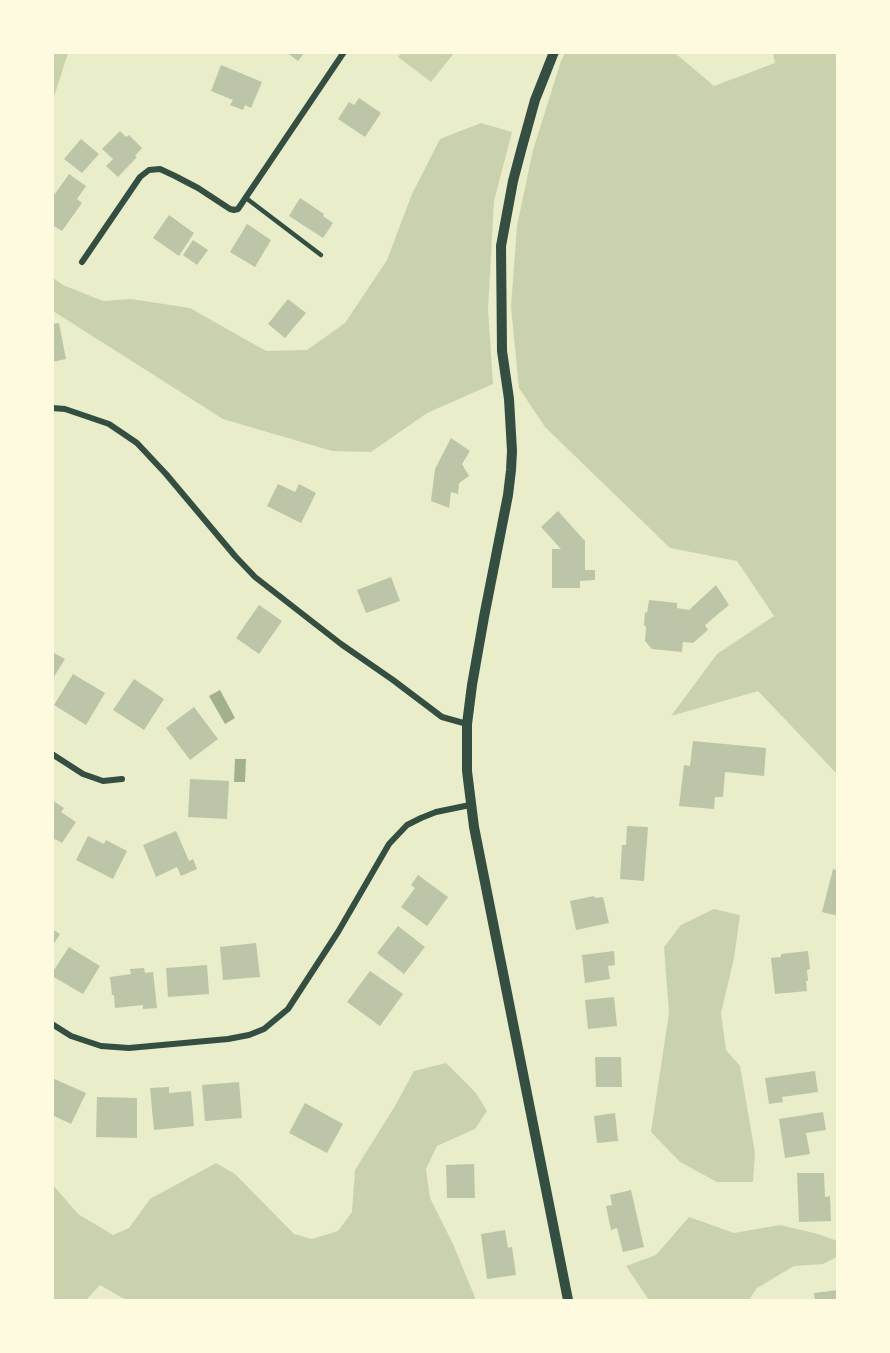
<!DOCTYPE html>
<html>
<head>
<meta charset="utf-8">
<style>
	body { margin:0 }
	#map { position:relative; width:890px; height:1353px; overflow:hidden; background:#e9edc9; font-family:"Varela Round",sans-serif }
	canvas { display:block }
	.frame { position:absolute; inset:0; border:54px solid #fefae0; pointer-events:none }
</style>
</head>
<body>
<div id="map">
<canvas width="890" height="1353"></canvas>
<div class="frame"></div>
</div>
<script>
const context = document.querySelector('canvas').getContext('2d');
context.lineJoin = 'round';
function paint(path, color) {
  context.fillStyle = color;
  context.fill(path, 'evenodd');
}
function poly(rows) {
  const path = new Path2D();
  for (const r of rows) {
    path.moveTo(r[0], r[1]);
    for (let i = 2; i < r.length; i += 2) path.lineTo(r[i], r[i + 1]);
  }
  return path;
}
function stroke(path, color, width, dash) {
  context.strokeStyle = color;
  context.lineWidth = width;
  context.lineCap = dash ? 'butt' : 'round';
  context.setLineDash(dash || []);
  context.stroke(path);
}
paint(poly([
	[53,52,68,53,53,100,52,53],
	[402,52,454,52,454,53,431,82,398,57],
	[565,53,675,53,714,86,775,63,773,53,837,53,837,774,758,691,671,716,717,654,774,616,737,561,670,548,545,427,519,388,511,307,517,226,533,150,561,61],
	[481,123,512,132,494,201,488,309,493,384,427,413,371,452,332,451,223,419,53,311,53,278,63,285,103,301,131,299,190,308,266,351,307,350,345,323,387,260,412,194,440,139],
	[714,909,740,915,734,958,721,1013,726,1050,740,1066,755,1153,753,1182,717,1182,680,1162,651,1132,669,1013,664,947,681,925],
	[446,1063,476,1093,487,1111,475,1129,437,1146,426,1169,430,1198,453,1244,476,1300,126,1300,100,1285,86,1300,53,1300,53,1185,78,1214,113,1235,129,1228,150,1199,216,1163,235,1174,294,1234,312,1239,338,1231,352,1212,355,1170,395,1106,414,1071],
	[689,1217,734,1233,780,1225,818,1234,837,1241,837,1257,823,1264,794,1266,757,1288,749,1300,649,1300,626,1266,656,1255]
]), '#cad2ad');
paint(poly([
	[220,690,235,718,225,724,209,696],
	[235,759,246,759,245,782,234,782]
]), '#a3b18a');
paint(poly([
	[286,52,305,52,298,61],
	[221,65,262,82,251,108,245,105,243,110,230,105,233,100,211,91],
	[359,98,381,113,365,137,338,119,349,102,354,105],
	[120,131,126,137,129,135,142,148,135,156,137,157,118,177,106,166,113,159,102,149],
	[81,139,99,154,82,173,64,159],
	[69,174,86,186,77,199,82,203,62,231,52,225,52,198],
	[300,198,324,214,323,216,333,223,323,238,289,216],
	[169,215,194,233,179,256,153,238],
	[247,224,271,240,255,267,230,252],
	[193,240,208,250,197,265,183,255],
	[288,299,306,313,285,338,268,324],
	[59,323,66,359,52,362,52,324],
	[451,438,470,451,462,464,469,476,459,483,458,494,451,492,449,508,431,501,435,469],
	[278,484,295,492,299,484,316,493,301,523,267,506],
	[558,511,585,541,585,570,595,570,595,580,580,581,580,588,552,588,552,549,561,549,541,527],
	[391,577,400,601,366,613,357,590],
	[716,585,729,605,705,625,708,630,693,643,683,642,682,652,652,649,645,641,646,626,644,626,645,612,647,613,649,600,677,603,677,608,689,610],
	[259,605,282,621,259,654,236,638],
	[52,652,65,659,52,680],
	[73,674,105,693,86,725,54,705],
	[134,679,164,699,144,730,113,710],
	[194,707,218,739,190,760,166,728],
	[693,741,766,748,764,776,725,772,723,797,715,797,714,809,679,806,684,765,690,766],
	[190,779,229,781,227,819,188,817],
	[52,800,64,808,61,812,76,822,62,843,55,839,52,843],
	[627,826,648,827,644,881,620,879,622,845,626,845],
	[176,831,189,861,193,859,197,869,181,876,177,867,156,877,143,845],
	[88,836,104,844,106,840,127,851,113,879,76,860],
	[833,869,838,871,838,916,822,912],
	[418,875,448,897,427,926,401,907,415,888,411,885],
	[594,896,595,898,603,897,609,923,576,930,570,901],
	[398,926,425,947,404,974,377,953],
	[52,929,60,934,52,947],
	[256,943,260,977,223,980,220,947],
	[69,947,100,966,83,994,52,976,52,973],
	[614,951,615,965,608,966,610,979,585,983,582,955],
	[808,951,810,969,807,970,808,981,806,981,807,991,775,994,771,958,781,957,781,954],
	[207,965,209,994,168,997,166,968],
	[144,968,145,973,153,972,157,1008,143,1009,143,1005,115,1008,114,995,112,995,110,977,131,974,130,969],
	[370,971,403,994,380,1026,347,1002],
	[614,997,617,1026,588,1029,585,1000],
	[595,1057,621,1057,622,1087,596,1087],
	[815,1071,818,1092,782,1097,783,1102,769,1104,765,1078],
	[52,1078,86,1093,71,1124,52,1115],
	[239,1082,242,1118,205,1121,202,1085],
	[169,1087,169,1093,191,1091,194,1126,154,1130,150,1088],
	[97,1097,137,1098,137,1138,96,1137],
	[305,1103,343,1124,327,1153,289,1133],
	[823,1112,826,1130,806,1133,810,1154,785,1158,779,1119],
	[615,1113,618,1141,597,1143,594,1116],
	[474,1164,475,1198,447,1198,446,1165],
	[797,1173,824,1173,825,1197,830,1196,831,1221,799,1222],
	[631,1190,644,1247,623,1252,617,1228,611,1230,606,1206,612,1205,610,1195],
	[505,1230,508,1248,512,1247,516,1275,487,1279,481,1234],
	[838,1290,838,1300,815,1300,814,1293]
]), '#bcc5a7');
stroke(poly([
	[246,198,321,255]
]), '#344e41', 4.5);
stroke(poly([
	[82,262,140,177,149,170,160,169,175,176,198,188,230,209,234,210,238,209,344,52],
	[52,408,65,409,109,424,137,443,166,474,235,556,255,577,341,644,393,680,442,717,467,724],
	[52,754,83,774,103,781,122,779],
	[52,1024,71,1036,101,1046,129,1048,228,1039,249,1035,264,1029,288,1009,338,932,389,844,407,825,421,818,436,812,470,805]
]), '#344e41', 6);
stroke(poly([
	[554,52,535,100,522,147,513,181,501,246,502,351,509,399,512,451,511,470,508,495,484,617,472,685,467,724,467,771,474,827,568,1300]
]), '#344e41', 10);
</script>
</body>
</html>
